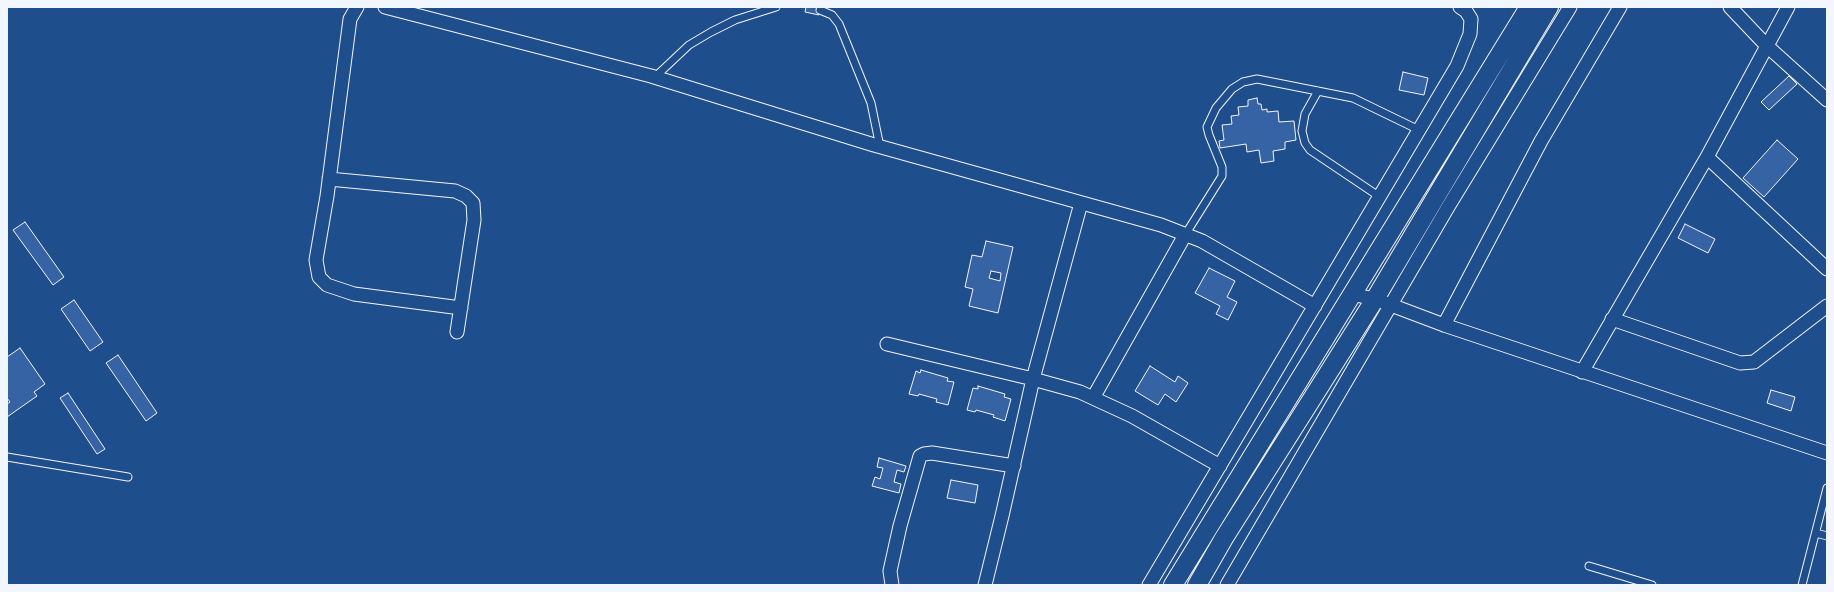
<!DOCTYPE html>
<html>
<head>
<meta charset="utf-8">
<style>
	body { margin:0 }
	#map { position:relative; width:1834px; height:592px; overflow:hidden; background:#1f4e8c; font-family:Barlow,sans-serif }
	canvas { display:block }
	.frame { position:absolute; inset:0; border:8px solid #f2f6ff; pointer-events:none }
</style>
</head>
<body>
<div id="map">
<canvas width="1834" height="592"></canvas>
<div class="frame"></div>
</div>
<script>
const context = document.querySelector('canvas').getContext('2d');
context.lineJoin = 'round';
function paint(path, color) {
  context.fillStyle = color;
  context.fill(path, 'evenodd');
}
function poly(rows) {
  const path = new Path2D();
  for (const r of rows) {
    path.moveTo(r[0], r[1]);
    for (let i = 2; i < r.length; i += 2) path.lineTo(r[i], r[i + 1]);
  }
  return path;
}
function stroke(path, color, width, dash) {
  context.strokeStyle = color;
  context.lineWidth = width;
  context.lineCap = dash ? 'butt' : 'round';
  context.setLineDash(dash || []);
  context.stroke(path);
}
const building = poly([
	[806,7,821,7,819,15,805,12,806,7],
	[1403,72,1428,78,1424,95,1399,90,1403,72],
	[1789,76,1797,84,1769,110,1761,102,1789,76],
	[1257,98,1258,104,1261,104,1262,110,1267,109,1267,112,1278,111,1279,122,1294,121,1296,140,1285,142,1285,149,1273,151,1274,161,1261,163,1259,150,1247,152,1246,144,1220,148,1219,141,1224,140,1222,125,1232,124,1231,116,1239,115,1238,107,1248,106,1248,100,1257,98],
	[1777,140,1798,159,1764,197,1743,178,1777,140],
	[25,222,64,277,53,285,13,230,25,222],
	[1685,224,1715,239,1708,253,1678,238,1685,224],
	[986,241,1013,247,998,313,969,306,973,289,965,287,972,255,982,257,986,241],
	[991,271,1001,273,1000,281,989,278,991,271],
	[1209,268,1235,281,1227,297,1237,302,1228,320,1216,314,1220,306,1195,293,1209,268],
	[74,300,103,342,90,351,61,309,74,300],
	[20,348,45,384,34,392,37,396,7,417,7,404,10,402,7,398,7,357,20,348],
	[118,355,157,413,146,421,106,363,118,355],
	[1150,366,1175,382,1178,376,1188,383,1176,402,1165,394,1158,405,1135,391,1150,366],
	[921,370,948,378,947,381,954,382,948,405,936,402,937,399,919,394,918,396,909,394,916,371,920,373,921,370],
	[978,386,1005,394,1004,397,1011,399,1005,421,993,417,994,415,976,410,975,412,967,410,973,388,978,389,978,386],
	[1771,390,1795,397,1791,411,1767,403,1771,390],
	[68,393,105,449,97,454,60,398,68,393],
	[879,458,906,466,904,472,897,470,894,482,901,484,899,493,872,486,875,477,880,479,883,468,877,467,879,458],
	[951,480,978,485,975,503,947,498,951,480]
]);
paint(building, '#3563a3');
stroke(building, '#f2f6ff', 1);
const lane = poly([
	[820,10,832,15,839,24,871,103,880,147],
	[655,77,689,45,711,32,735,20,776,7],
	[1318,91,1305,114,1302,131,1305,143,1310,150,1380,197],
	[1185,235,1222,176,1222,167,1209,135,1207,127,1216,108,1232,89,1243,82,1257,79,1353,98,1419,130],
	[7,457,128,477],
	[1816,533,1827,536],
	[1589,566,1652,585],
	[1802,585,1827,488]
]);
const street = poly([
	[357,7,350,19,327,196,316,260,319,277,327,285,354,294,461,308],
	[385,7,651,76,874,145,1161,225,1202,241,1315,306],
	[1730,7,1767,46,1827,100],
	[1707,157,1827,269],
	[329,179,455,191,466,196,473,203,474,220,457,332],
	[1351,294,1375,299,1444,325,1827,453],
	[1612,319,1740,363,1754,362,1827,306],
	[1444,325,1541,141,1620,7],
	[887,344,1033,379,1080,392,1132,416,1220,466],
	[1582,372,1707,157,1788,7],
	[1093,398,1185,235],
	[892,585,890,571,900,526,920,456,924,454,932,453,1014,466],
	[985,585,1002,516,1033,379,1081,203],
	[1149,585,1457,66,1470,34,1471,19,1466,11,1460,7],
	[1227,585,1448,207,1570,7]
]);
const secondary = poly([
	[1173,585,1529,7],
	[1197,585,1224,538,1375,299,1549,7]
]);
stroke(lane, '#f2f6ff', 9);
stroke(street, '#f2f6ff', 15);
stroke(secondary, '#f2f6ff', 20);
stroke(lane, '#1f4e8c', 7);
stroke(street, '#1f4e8c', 13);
stroke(secondary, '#1f4e8c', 18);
</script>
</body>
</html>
